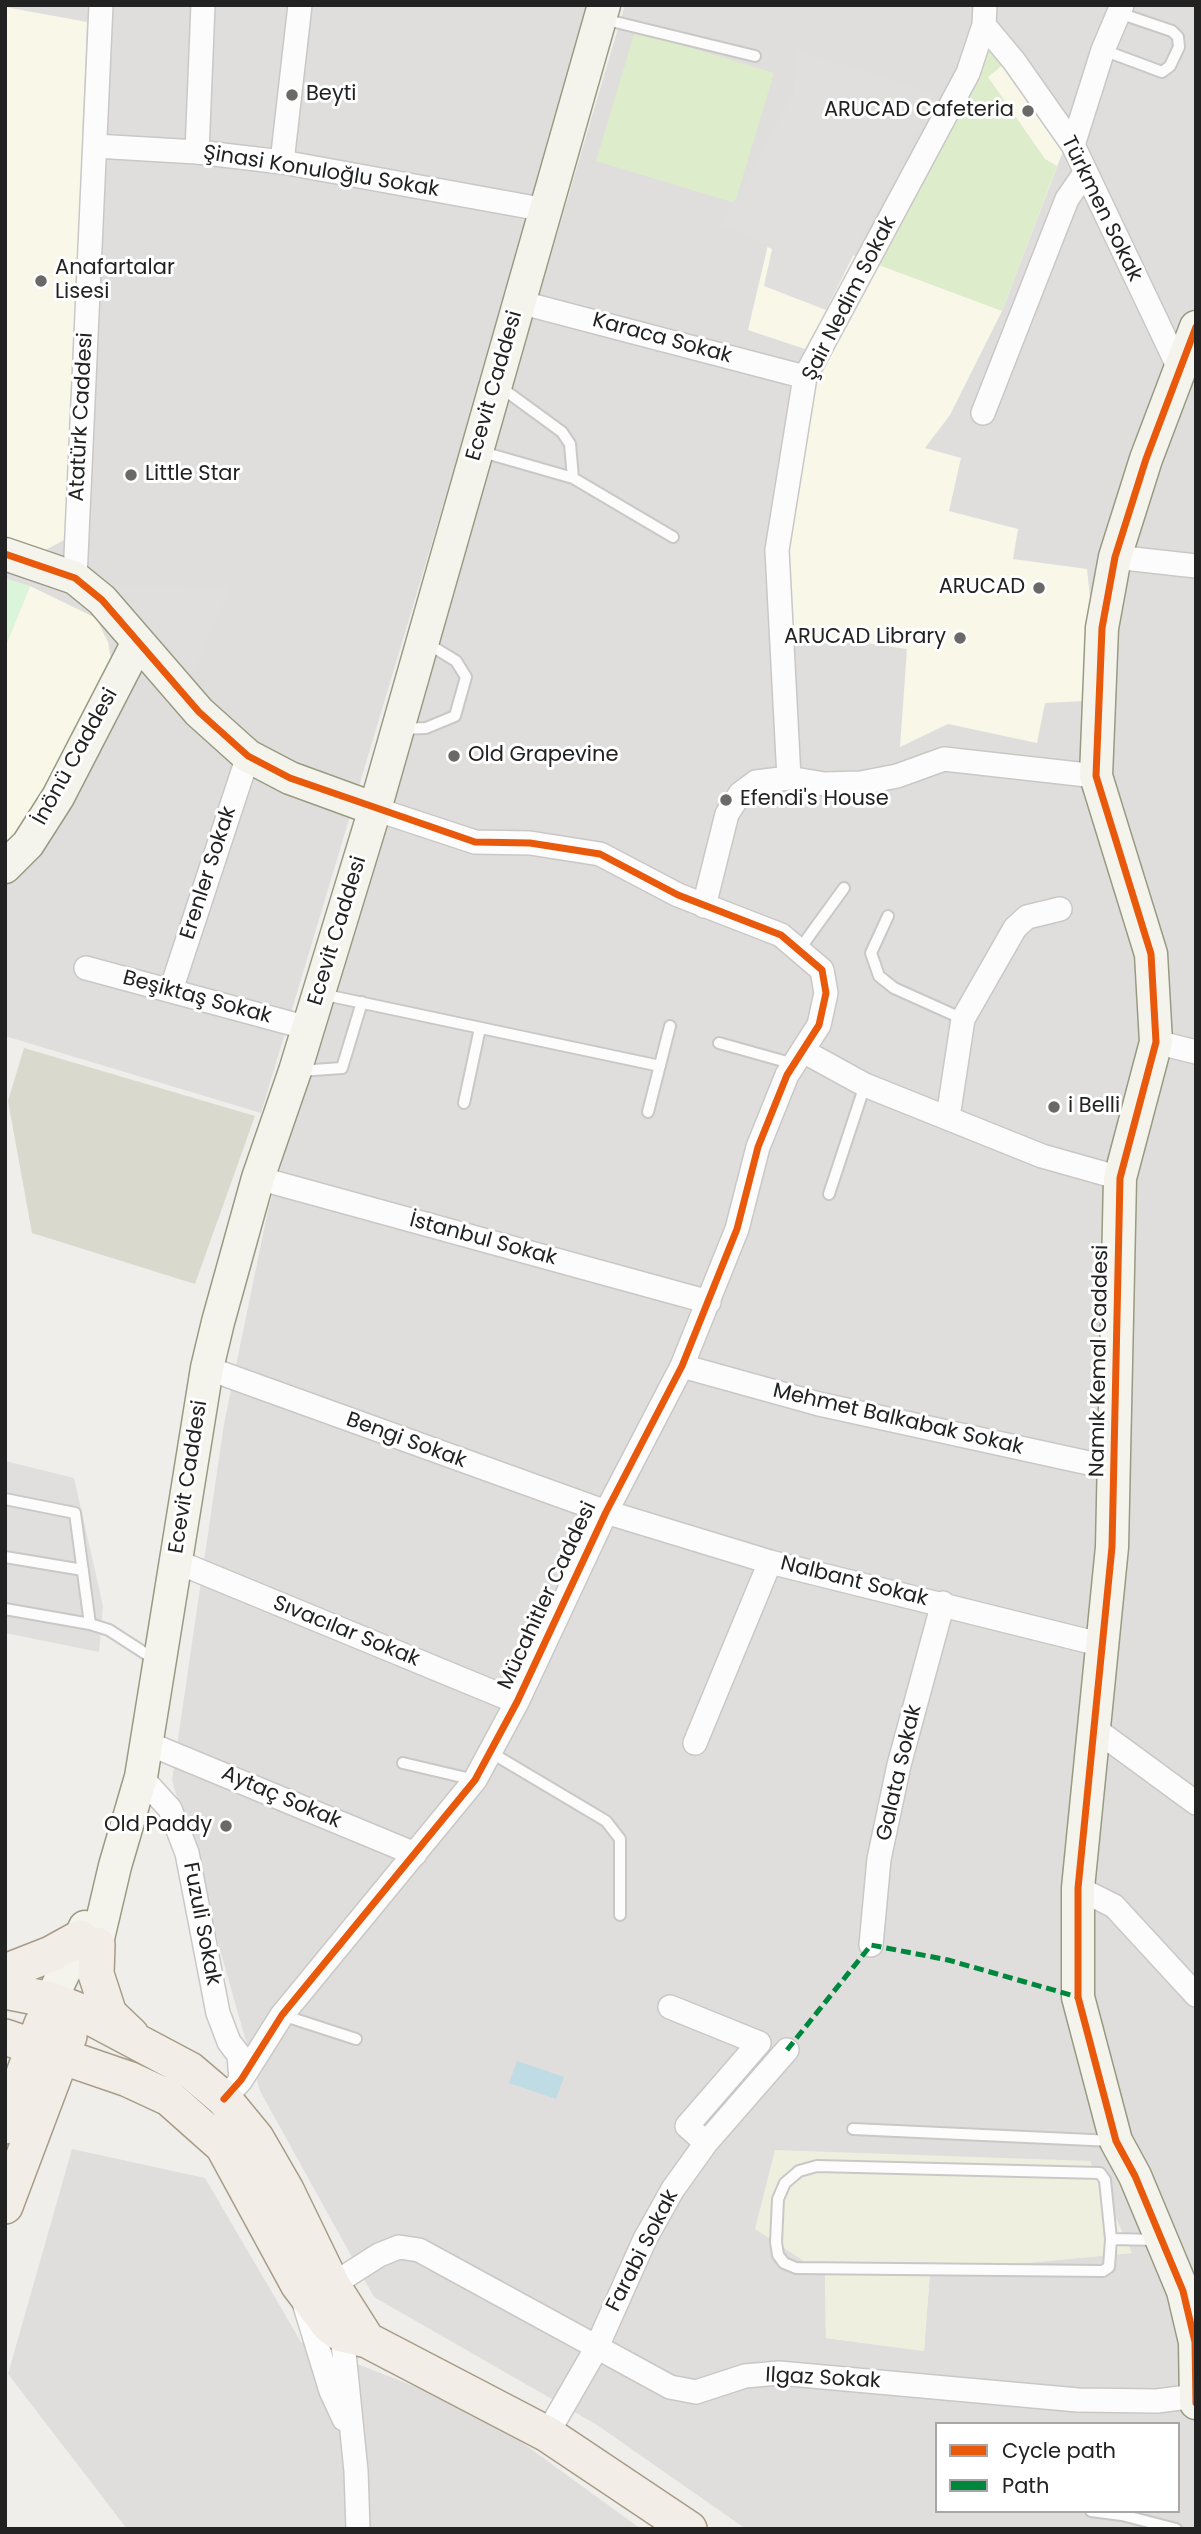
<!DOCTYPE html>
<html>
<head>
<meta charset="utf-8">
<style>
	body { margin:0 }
	#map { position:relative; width:1201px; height:2534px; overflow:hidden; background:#f0eeeb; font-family:Poppins,sans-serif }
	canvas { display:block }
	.frame { position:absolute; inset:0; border:7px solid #222; pointer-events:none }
	.legend { position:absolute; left:935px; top:2422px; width:245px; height:91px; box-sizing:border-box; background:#fff; border:2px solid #a7a7a7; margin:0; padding:9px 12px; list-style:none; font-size:21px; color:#222 }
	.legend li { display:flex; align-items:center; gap:14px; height:35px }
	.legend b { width:35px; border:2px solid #a7a7a7 }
</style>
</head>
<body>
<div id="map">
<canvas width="1201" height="2534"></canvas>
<div class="frame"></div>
<ul class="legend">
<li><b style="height:9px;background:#e8590c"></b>Cycle path</li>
<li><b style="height:9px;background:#00873e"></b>Path</li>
</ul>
</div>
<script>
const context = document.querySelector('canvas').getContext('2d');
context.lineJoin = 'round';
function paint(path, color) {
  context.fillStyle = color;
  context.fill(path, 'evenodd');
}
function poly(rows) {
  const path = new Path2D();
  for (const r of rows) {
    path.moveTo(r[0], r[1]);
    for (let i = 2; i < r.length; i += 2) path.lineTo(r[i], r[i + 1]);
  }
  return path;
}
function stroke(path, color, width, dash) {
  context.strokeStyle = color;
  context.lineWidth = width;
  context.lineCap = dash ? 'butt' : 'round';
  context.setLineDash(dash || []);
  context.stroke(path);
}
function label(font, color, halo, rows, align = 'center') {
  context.font = font + ' Poppins,sans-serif';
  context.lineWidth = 6;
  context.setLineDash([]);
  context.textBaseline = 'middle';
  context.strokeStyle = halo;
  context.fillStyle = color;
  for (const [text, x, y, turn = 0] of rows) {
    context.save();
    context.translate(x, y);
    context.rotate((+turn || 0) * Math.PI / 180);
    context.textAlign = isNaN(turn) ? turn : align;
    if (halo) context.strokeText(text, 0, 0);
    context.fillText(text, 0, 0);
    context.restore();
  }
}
paint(poly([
	[5,5,593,5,261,1113,5,1036],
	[625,5,1196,5,1196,2529,746,2529,597,2425,374,2297,260,2091,172,1780,224,1424,268,1210],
	[1131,2253,930,2272,924,2351,826,2338,825,2275],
	[937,2424,1178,2424,1178,2511,937,2511],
	[72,2149,205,2178,301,2342,480,2412,641,2529,127,2529,8,2374]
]), '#dfdedc');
paint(poly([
	[5,7,87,22,66,539,40,553,5,543],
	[982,31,1065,146,1002,311,950,415,925,448,961,458,949,511,1018,529,1013,559,1087,569,1094,634,1084,701,1045,703,1037,743,948,724,900,747,907,649,785,631,777,550,805,377,826,356,748,330,771,232,873,261],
	[30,586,96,618,108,642,112,665,61,775,5,851,5,647]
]), '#f8f7e8');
paint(poly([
	[24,1048,255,1116,195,1284,32,1233,8,1101]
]), '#d9d9cd');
paint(poly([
	[775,2150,1090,2161,1132,2253,930,2272,924,2351,826,2338,825,2275,755,2229]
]), '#efefdf');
paint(poly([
	[635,31,774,73,735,203,596,161],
	[980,40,1005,63,988,77,1045,159,1057,166,1002,311,868,261]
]), '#ddeccb');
paint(poly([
	[5,578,30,586,5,647]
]), '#daf5da');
paint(poly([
	[796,50,934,94,826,310,764,286,772,249,721,225,794,93],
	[97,585,231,587,187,684],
	[5,1461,74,1478,103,1606,99,1652,5,1633]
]), '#e0dfde');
paint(poly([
	[517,2061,564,2077,556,2099,509,2083]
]), '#bfdbe3');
const lane = poly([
	[603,19,755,56],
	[1103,50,1162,72,1170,66,1179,47,1178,37,1172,31,1119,13],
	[499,386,562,432,570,444,573,478],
	[479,451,573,478,673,537],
	[401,729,426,728,455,716,466,677,456,661,425,642],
	[888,916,871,953,879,976,894,988,963,1019],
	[799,950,844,888],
	[321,994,660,1066],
	[719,1043,794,1064],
	[299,1071,342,1068,362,1002],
	[464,1103,480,1028],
	[648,1112,670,1026],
	[829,1194,865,1085],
	[5,1499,75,1513,90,1624],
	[5,1557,83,1570],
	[5,1609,90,1624,109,1630,157,1661],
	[490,1752,606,1821,620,1839,620,1915],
	[403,1763,475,1780],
	[282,2015,356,2039],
	[853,2129,1113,2141],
	[817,2166,1100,2173,1105,2180,1111,2239,1109,2267,1103,2271,796,2268,784,2263,778,2255,776,2242,778,2199,785,2183,799,2171,817,2166],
	[1111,2239,1158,2240],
	[1091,2511,1122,2515,1176,2529]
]);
const street = poly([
	[984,25,1014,61,1073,145,1179,368],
	[1073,145,1103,50,1122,5],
	[95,146,197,152,282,162,546,210],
	[197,152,203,5],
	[282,162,300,5],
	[519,302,805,377],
	[983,413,1067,199,1085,173],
	[1115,557,1196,566],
	[75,578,101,5],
	[789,778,777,550,805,377,968,73,984,25,985,5],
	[704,906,727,814,740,794,756,782,789,778,824,784,861,783,897,776,944,759,1096,776],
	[86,968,308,1028],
	[171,990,248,756],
	[1156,1042,1196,1052],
	[803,1051,865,1085,1042,1156,1120,1178],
	[948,1117,963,1019,1015,928,1027,917,1060,909],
	[258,1178,709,1302],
	[682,1366,819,1404,1116,1469],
	[207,1368,606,1512,770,1562,1103,1645],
	[175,1561,517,1702],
	[1095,1729,1196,1803],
	[147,1743,415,1854],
	[695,1743,770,1562],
	[141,1777,170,1809,187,1853,218,2013,229,2042,239,2055,241,2080],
	[1078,1888,1114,1906,1196,1995],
	[871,1945,879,1859,899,1765,943,1603],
	[670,2007,759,2043,687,2126,706,2143],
	[224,2099,241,2080,282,2015,475,1780,517,1702,606,1512,682,1366,737,1229,758,1147,787,1075,819,1025,826,993,822,970,781,935,678,895,600,854,530,843,475,842,375,809],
	[332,2285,379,2255,399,2247,419,2250,670,2387,696,2392,745,2376,779,2373,1078,2400,1157,2401,1196,2396],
	[305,2306,331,2391,344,2419],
	[341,2323,356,2471,358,2529],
	[547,2434,596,2349,645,2239,673,2189,706,2143,787,2050]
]);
const secondary = poly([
	[1196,327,1146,459,1115,557,1102,628,1096,776,1151,954,1156,1042,1120,1178,1112,1547,1078,1888,1078,1997,1116,2141,1135,2176,1183,2291,1195,2342,1196,2403],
	[5,554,75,578,102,600,199,712,248,756,290,778,375,809],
	[5,867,28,844,58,797,138,642],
	[91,1968,115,1866,141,1777,207,1368,218,1322,258,1178,295,1071,375,809,604,5],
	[51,2000,85,1927]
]);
const primary = poly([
	[97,1945,96,1974,109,2014,131,2035],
	[5,1972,51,1954,80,1938],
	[5,1991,51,2000,79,2011,190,2070,224,2099,256,2138,286,2190,332,2285,367,2340],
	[5,2037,128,2079,169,2098,223,2146,298,2284,329,2325,342,2334,367,2340,547,2434,689,2529],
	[5,2126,42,2024],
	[5,2206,69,2036]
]);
stroke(lane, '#c9c8c7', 14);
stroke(street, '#c9c8c7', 26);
stroke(secondary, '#999a82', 35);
stroke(primary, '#a79c86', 38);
stroke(lane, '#fdfcfc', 10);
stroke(street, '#fdfcfc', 23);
stroke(secondary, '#f4f4ed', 32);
stroke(primary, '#f3ede7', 35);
stroke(poly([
	[787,2050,871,1945,948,1960,1078,1997]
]), '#00873e', 5, [10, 5]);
stroke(poly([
	[1196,327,1146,459,1115,557,1102,628,1096,776,1151,954,1156,1042,1120,1178,1112,1547,1078,1888,1078,1997,1116,2141,1135,2176,1183,2291,1195,2342,1196,2403],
	[5,554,75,578,102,600,199,712,248,756,290,778,475,842,530,843,600,854,678,895,781,935,822,970,826,993,819,1025,787,1075,758,1147,737,1229,682,1366,606,1512,517,1702,475,1780,282,2015,241,2080,224,2099]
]), '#e8590c', 7);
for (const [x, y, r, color] of [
	[292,95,7,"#6a6968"],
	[1028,111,7,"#6a6968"],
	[41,281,7,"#6a6968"],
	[131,475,7,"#6a6968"],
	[1039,588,7,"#6a6968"],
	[960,638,7,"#6a6968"],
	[454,756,7,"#6a6968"],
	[726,800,7,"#6a6968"],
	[1054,1107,7,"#6a6968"],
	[226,1826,7,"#6a6968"]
]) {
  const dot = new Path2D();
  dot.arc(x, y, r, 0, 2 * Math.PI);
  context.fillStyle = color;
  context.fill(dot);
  stroke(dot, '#fff', 2.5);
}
label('21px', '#222', '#fff', [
	["Beyti",306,95],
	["ARUCAD Cafeteria",1014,111,"right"],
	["Anafartalar",55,269],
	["Lisesi",55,293],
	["Little Star",145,475],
	["ARUCAD",1025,588,"right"],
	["ARUCAD Library",946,638,"right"],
	["Old Grapevine",468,756],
	["Efendi's House",740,800],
	["i Belli",1068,1107],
	["Old Paddy",212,1826,"right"]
], 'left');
label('21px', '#222', '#fff', [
	["Şinasi Konuloğlu Sokak",321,172,9],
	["Türkmen Sokak",1101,209,64],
	["Şair Nedim Sokak",850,299,-63],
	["Karaca Sokak",662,339,15],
	["Ecevit Caddesi",495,386,-74],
	["Atatürk Caddesi",82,417,-87],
	["İnönü Caddesi",76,757,-61],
	["Erenler Sokak",209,873,-72],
	["Ecevit Caddesi",338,931,-73],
	["Beşiktaş Sokak",197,998,15],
	["İstanbul Sokak",483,1240,15],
	["Namık Kemal Caddesi",1100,1361,-89],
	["Mehmet Balkabak Sokak",898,1420,13],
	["Bengi Sokak",406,1441,20],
	["Ecevit Caddesi",189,1477,-81],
	["Nalbant Sokak",854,1582,14],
	["Mücahitler Caddesi",548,1596,-65],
	["Sıvacılar Sokak",346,1632,22],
	["Galata Sokak",900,1773,-77],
	["Aytaç Sokak",281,1798,23],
	["Fuzuli Sokak",201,1924,79],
	["Farabi Sokak",643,2251,-63],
	["Ilgaz Sokak",823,2379,3]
]);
</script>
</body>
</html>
